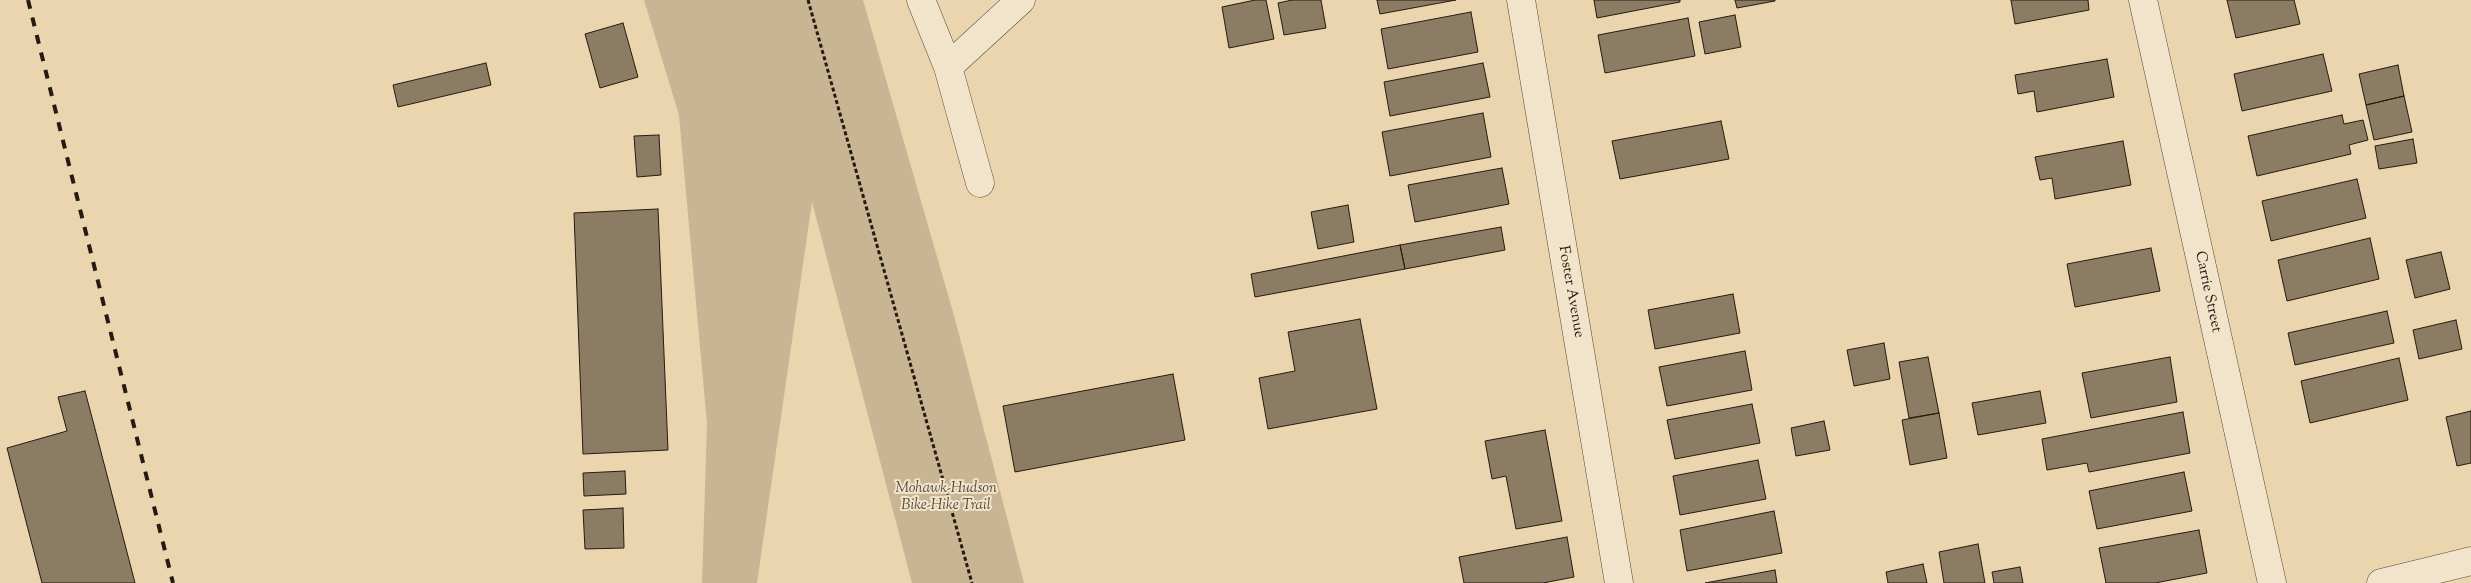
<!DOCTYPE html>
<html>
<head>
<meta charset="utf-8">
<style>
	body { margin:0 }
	canvas { display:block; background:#ead5ae }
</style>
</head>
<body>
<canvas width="2471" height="583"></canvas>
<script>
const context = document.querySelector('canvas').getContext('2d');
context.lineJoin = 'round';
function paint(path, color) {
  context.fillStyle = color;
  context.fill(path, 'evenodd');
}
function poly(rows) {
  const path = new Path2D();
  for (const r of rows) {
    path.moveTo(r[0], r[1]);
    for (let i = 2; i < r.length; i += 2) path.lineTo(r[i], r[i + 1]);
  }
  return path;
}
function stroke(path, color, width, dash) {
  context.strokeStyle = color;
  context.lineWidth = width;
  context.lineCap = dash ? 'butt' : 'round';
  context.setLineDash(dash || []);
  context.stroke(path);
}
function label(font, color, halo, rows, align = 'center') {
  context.font = font + ' "Sorts Mill Goudy",serif';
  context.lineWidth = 4;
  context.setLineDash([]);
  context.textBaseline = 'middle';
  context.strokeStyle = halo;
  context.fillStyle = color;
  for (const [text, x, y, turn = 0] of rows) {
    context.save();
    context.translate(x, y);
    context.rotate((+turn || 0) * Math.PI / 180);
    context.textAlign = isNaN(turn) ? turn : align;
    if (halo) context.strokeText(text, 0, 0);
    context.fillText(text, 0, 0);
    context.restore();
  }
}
paint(poly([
	[644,0,863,0,955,319,1024,583,912,583,812,202,757,583,702,583,707,424,679,115]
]), '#c9b593');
const building = poly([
	[1255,0,1266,0,1274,39,1229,48,1222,7,1255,0],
	[1292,0,1321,0,1326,28,1284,35,1278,3,1292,0],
	[1377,0,1456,0,1380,14,1377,0],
	[1594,0,1680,0,1680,2,1597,18,1594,0],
	[1735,0,1775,0,1775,1,1737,8,1735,0],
	[2011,0,2088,0,2089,10,2015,24,2011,0],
	[2227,0,2294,0,2300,24,2236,38,2227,0],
	[1471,12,1478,52,1388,69,1381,29,1471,12],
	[1735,15,1741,47,1705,54,1699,22,1735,15],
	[1688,18,1695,56,1605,73,1598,35,1688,18],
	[623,23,638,77,600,88,585,34,623,23],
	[2323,54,2332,91,2242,111,2234,74,2323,54],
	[2107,59,2114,97,2037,112,2034,91,2018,94,2015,75,2107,59],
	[486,63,491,85,398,107,393,85,486,63],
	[1483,63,1490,97,1390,116,1384,82,1483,63],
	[2398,65,2404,96,2366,105,2359,74,2398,65],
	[2404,96,2412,132,2374,140,2366,105,2404,96],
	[1483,113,1491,157,1390,176,1382,132,1483,113],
	[2342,115,2344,124,2363,120,2368,140,2349,145,2351,154,2257,176,2248,136,2342,115],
	[1721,121,1729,159,1620,179,1612,141,1721,121],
	[659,135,661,175,637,177,634,136,659,135],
	[2413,139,2417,163,2379,169,2375,146,2413,139],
	[2123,141,2131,185,2055,199,2052,178,2040,180,2035,157,2123,141],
	[1502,168,1509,204,1415,222,1408,185,1502,168],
	[2357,179,2366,218,2271,241,2262,201,2357,179],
	[1348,205,1354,242,1318,249,1311,212,1348,205],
	[658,209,668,450,583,454,574,213,658,209],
	[1501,227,1505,250,1405,269,1400,245,1501,227],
	[2370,238,2379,279,2287,301,2278,260,2370,238],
	[1400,245,1405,269,1255,297,1251,274,1400,245],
	[2151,248,2160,291,2075,307,2067,264,2151,248],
	[2441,252,2450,289,2415,298,2406,260,2441,252],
	[1733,294,1740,333,1655,349,1648,310,1733,294],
	[2387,311,2394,343,2295,365,2288,333,2387,311],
	[1360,319,1377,409,1268,429,1259,378,1295,371,1288,332,1360,319],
	[2456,320,2462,349,2419,359,2413,330,2456,320],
	[1884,343,1890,379,1854,386,1847,350,1884,343],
	[1745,351,1752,390,1667,406,1659,367,1745,351],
	[1928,357,1939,413,1909,418,1899,362,1928,357],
	[2170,357,2177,402,2091,418,2082,373,2170,357],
	[2399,358,2408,400,2310,423,2301,381,2399,358],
	[1173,374,1185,440,1015,472,1003,406,1173,374],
	[85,391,94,425,135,583,42,583,7,448,67,431,58,397,85,391],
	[2040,391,2046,423,1978,435,1972,403,2040,391],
	[1752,404,1760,443,1675,459,1667,420,1752,404],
	[2471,411,2471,463,2457,466,2446,417,2471,411],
	[2183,412,2190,453,2089,472,2087,463,2047,470,2042,439,2183,412],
	[1939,413,1947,458,1910,465,1902,420,1939,413],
	[1824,421,1830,450,1796,456,1791,428,1824,421],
	[1545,430,1562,521,1516,529,1506,476,1492,479,1485,441,1545,430],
	[1758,460,1766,499,1680,515,1673,476,1758,460],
	[625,471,626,494,584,496,583,473,625,471],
	[2184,472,2192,511,2097,529,2089,491,2184,472],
	[623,508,624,548,585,549,583,510,623,508],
	[1774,511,1782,553,1687,571,1680,530,1774,511],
	[2199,530,2207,573,2155,583,2106,583,2099,548,2199,530],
	[1567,537,1574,577,1543,583,1464,583,1459,557,1567,537],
	[1978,544,1985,583,1944,583,1939,552,1978,544],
	[1923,564,1927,583,1888,583,1886,572,1923,564],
	[2020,567,2023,583,1994,583,1992,572,2020,567],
	[1775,570,1777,583,1705,583,1775,570]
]);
paint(building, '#8b7c63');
stroke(building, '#251b12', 1);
const minor = poly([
	[921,0,948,67,1021,0],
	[1521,0,1619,583],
	[2143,0,2272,583],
	[948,67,980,183],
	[2381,583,2471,561]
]);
stroke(minor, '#564a39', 29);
stroke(poly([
	[808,0,972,583]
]), '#251b12', 3, [4, 2.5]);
stroke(minor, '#f1e4ca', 28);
stroke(poly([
	[28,0,173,583]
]), '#251b12', 4, [9, 9]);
label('15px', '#251b12', '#f1e4ca', [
	["Foster Avenue",1570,292,80],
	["Carrie Street",2207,292,78]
]);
label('italic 15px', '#564939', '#f1e4ca', [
	["Mohawk-Hudson",946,489],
	["Bike-Hike Trail",946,506]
]);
</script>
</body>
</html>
